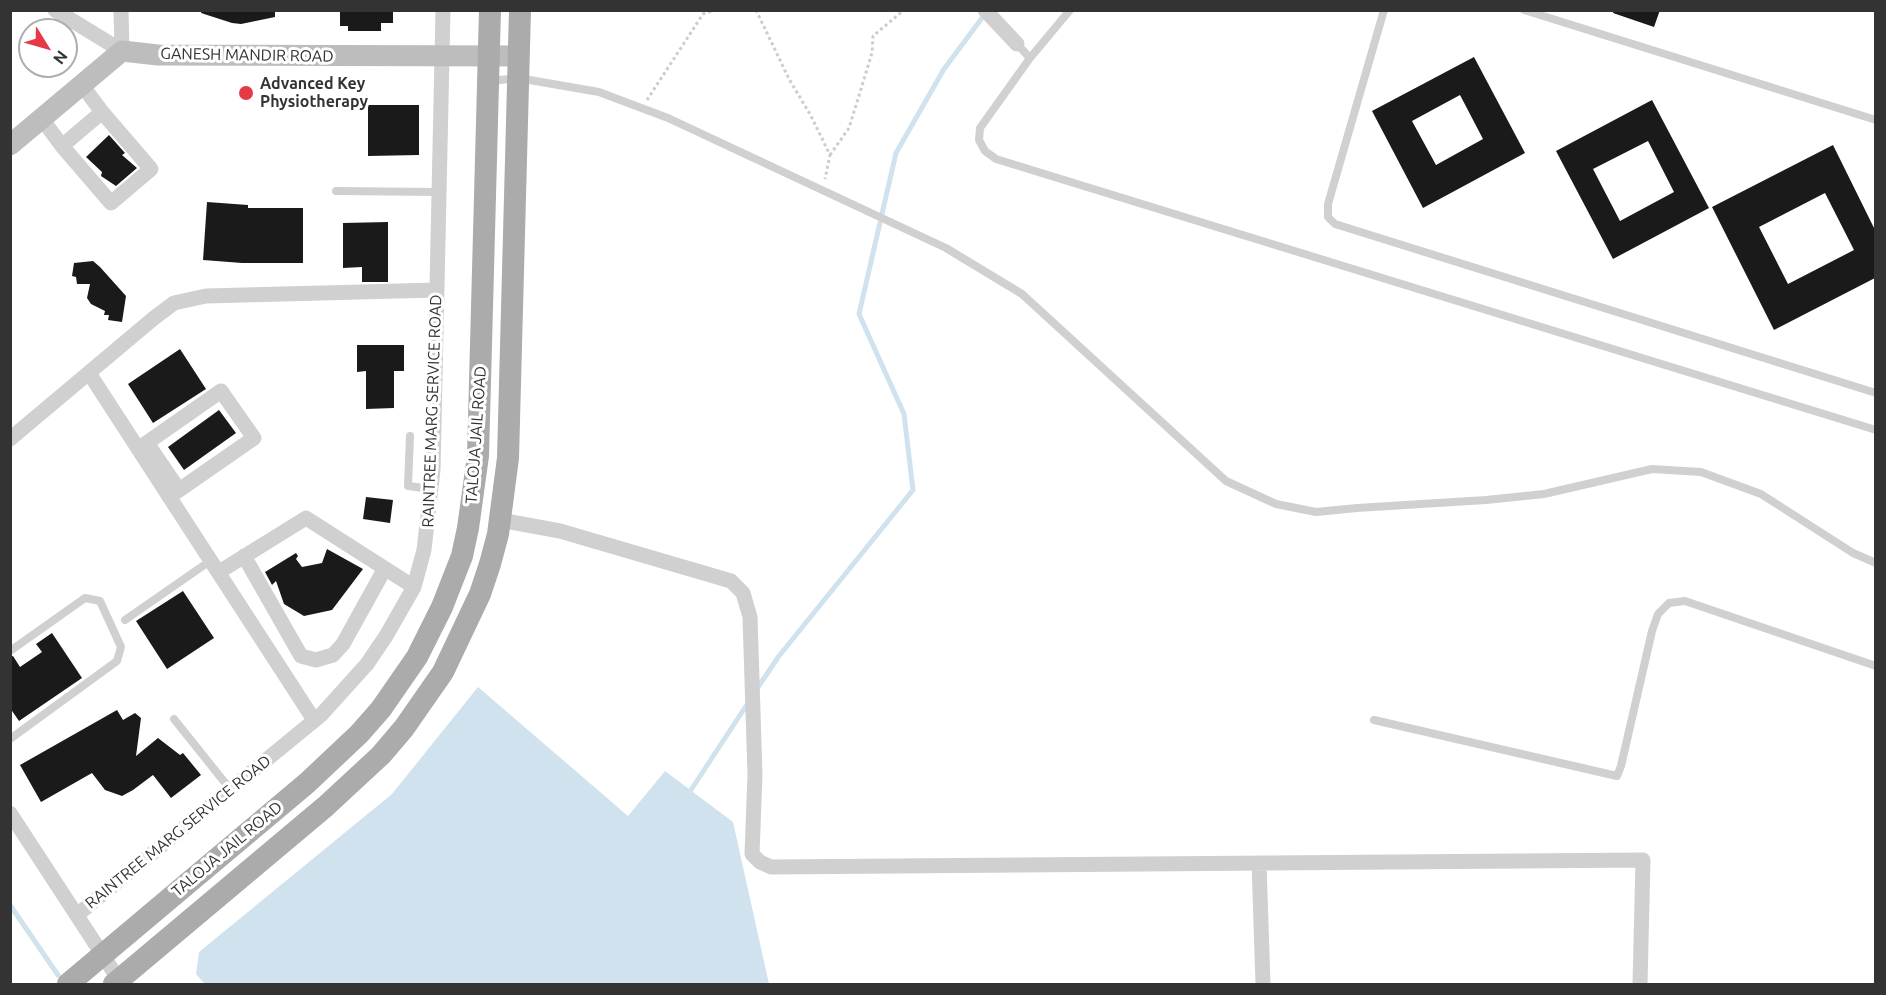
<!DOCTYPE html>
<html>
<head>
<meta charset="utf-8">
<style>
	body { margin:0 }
	#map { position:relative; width:1886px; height:995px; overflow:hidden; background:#fff; font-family:Ubuntu,sans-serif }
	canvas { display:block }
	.frame { position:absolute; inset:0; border:12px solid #333; pointer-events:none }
	.north { position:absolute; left:18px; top:18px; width:60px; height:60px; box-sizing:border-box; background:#fff; border:2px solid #adadad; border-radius:50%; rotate:127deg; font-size:16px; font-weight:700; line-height:24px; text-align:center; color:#333 }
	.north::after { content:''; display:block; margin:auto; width:21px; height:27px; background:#e63946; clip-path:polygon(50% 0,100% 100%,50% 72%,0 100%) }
</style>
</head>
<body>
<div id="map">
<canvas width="1886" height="995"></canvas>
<div class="frame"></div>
<div class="north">N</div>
</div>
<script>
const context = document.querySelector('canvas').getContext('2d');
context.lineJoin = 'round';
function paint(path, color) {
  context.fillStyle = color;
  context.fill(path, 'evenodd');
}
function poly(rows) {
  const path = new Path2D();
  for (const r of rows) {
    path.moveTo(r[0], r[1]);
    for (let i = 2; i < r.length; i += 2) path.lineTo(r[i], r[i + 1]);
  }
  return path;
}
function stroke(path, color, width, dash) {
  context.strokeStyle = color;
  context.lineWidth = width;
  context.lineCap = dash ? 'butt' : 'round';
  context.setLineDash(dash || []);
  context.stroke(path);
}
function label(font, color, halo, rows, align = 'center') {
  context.font = font + ' Ubuntu,sans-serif';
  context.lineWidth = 6;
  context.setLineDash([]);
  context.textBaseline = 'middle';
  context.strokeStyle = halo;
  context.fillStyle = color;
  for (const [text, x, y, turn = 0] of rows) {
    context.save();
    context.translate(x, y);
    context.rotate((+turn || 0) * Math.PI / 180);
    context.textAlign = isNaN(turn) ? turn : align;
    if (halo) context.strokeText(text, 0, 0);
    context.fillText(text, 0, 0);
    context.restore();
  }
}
paint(poly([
	[478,687,628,816,665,771,733,822,769,984,205,984,196,974,199,952,392,794]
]), '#cfe2ee');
stroke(poly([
	[756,690,779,656,913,490,904,414,859,314,896,153,944,69,985,14],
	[687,796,748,703],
	[10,905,58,975]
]), '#cfe2ee', 5);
paint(poly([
	[202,10,275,10,275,17,241,24,232,23,201,13],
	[340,10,393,10,393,23,381,23,381,31,348,31,348,26,340,26],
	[1614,10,1660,10,1654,27,1613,13],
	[1474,57,1525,153,1423,208,1372,111],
	[1460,95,1483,139,1436,165,1412,121],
	[1652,100,1709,208,1613,259,1556,151],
	[1648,141,1674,192,1620,221,1593,169],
	[368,105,419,105,419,155,368,156],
	[109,135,125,153,122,155,137,168,116,186,101,176,102,172,86,157],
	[1833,145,1875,230,1875,278,1774,330,1712,207],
	[1825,193,1854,250,1788,284,1759,227],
	[207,202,248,205,248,208,303,208,303,263,242,263,203,260],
	[388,222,388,282,362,282,362,267,343,268,343,223],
	[93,261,100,267,126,296,122,322,108,320,109,315,104,315,105,311,91,304,87,298,90,284,77,284,76,277,72,276,74,263],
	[357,345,404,345,404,371,394,371,394,408,366,409,366,371,357,372],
	[180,349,206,389,153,423,128,384],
	[219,410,236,433,184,470,168,447],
	[366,497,393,500,390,523,363,519],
	[327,549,363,569,332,610,304,616,284,604,276,581,272,585,265,572,296,553,298,556,296,559,302,567,322,563],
	[183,591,214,638,167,669,136,621],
	[52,633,82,678,19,721,10,708,10,657,13,656,20,667,42,652,36,644],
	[117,710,123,720,135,713,141,718,136,756,158,738,180,755,183,753,201,775,171,798,153,775,133,790,122,796,105,790,92,773,41,802,20,765]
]), '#1a1a1a');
stroke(poly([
	[756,10,789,79,811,116,830,155,825,179],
	[647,100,703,14,715,10],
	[830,155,849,128,872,53,873,36,904,10]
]), '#cdcdcd', 3, [3, 3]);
stroke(poly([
	[1070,10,1030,58,980,128,979,140,985,151,996,159,1876,430],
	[1384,10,1328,204,1328,217,1335,224,1876,393],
	[1524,10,1876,120],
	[1017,44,1030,58],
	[491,81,518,78,599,92,668,118,946,248,1022,294,1226,481,1276,504,1316,512,1357,508,1486,500,1544,494,1652,469,1701,472,1761,494,1853,553,1876,563],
	[336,191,439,192],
	[410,436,408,486,431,489],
	[125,620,210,561],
	[10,651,85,598,100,601,121,647,117,661,10,739],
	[174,719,230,789],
	[1374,720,1617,776,1621,766,1652,631,1658,614,1669,603,1685,601,1876,666]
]), '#d0d0d0', 8);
stroke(poly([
	[55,10,122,51],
	[121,10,122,51],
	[985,10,1017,44],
	[42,119,62,146,111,203,151,169,102,112,82,85],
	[62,146,102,112],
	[89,373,314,720],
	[10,439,154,318,174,303,206,296,437,290],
	[147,443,179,490],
	[138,449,221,391,254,438,169,497],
	[500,520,560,531,731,581,743,593,750,617,755,775,752,854,760,862,771,867,1643,860,1640,984],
	[244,556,301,656,316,660,333,655,343,644,384,570],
	[219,572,306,518,414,587],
	[10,813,119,980],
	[1259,863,1263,984],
	[77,915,321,715,367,664,386,636,414,587,424,550,433,470,443,10]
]), '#d0d0d0', 15);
stroke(poly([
	[10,145,122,51,158,55,519,56]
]), '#bdbdbd', 21);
stroke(poly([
	[68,984,307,783,359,734,381,709,417,657,442,607,462,556,468,528,478,456,490,10],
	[114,984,326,806,381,755,404,728,443,672,480,594,490,564,498,534,508,458,520,10]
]), '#ababab', 22);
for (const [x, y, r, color] of [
	[246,93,8,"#e63946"]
]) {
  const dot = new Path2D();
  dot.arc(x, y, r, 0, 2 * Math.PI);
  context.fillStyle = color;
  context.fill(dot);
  stroke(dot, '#fff', 2);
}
label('16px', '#333', '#fff', [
	["GANESH MANDIR ROAD",247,55,1],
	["RAINTREE MARG SERVICE ROAD",432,411,-88],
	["TALOJA JAIL ROAD",476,435,-86],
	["RAINTREE MARG SERVICE ROAD",178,832,-39],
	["TALOJA JAIL ROAD",227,849,-40]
]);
label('bold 16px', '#333', '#fff', [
	["Advanced Key",260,84],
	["Physiotherapy",260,102]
], 'left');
</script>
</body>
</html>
